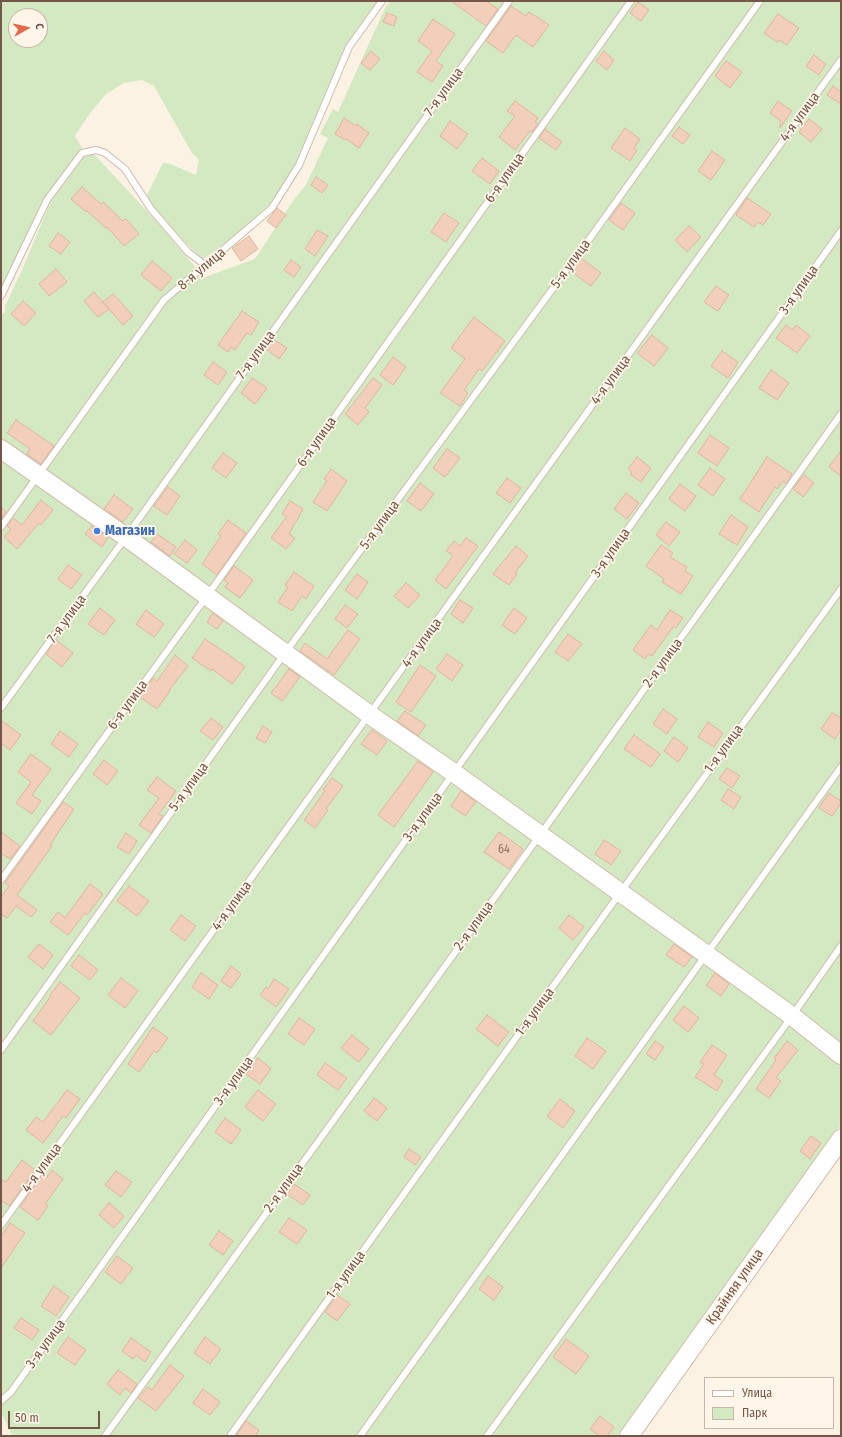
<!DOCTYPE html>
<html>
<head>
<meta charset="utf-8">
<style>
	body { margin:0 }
	#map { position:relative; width:842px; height:1437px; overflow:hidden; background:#fcf2e3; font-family:"Fira Sans Condensed",sans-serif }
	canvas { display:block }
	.frame { position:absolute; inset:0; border:2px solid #745749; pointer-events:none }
	.legend { position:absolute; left:704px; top:1377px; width:130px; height:52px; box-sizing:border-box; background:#fff6e9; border:1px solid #c7b6a9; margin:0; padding:5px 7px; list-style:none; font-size:12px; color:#745749 }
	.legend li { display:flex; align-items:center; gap:8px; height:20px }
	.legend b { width:20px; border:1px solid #c7b6a9 }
	.north { position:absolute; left:8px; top:8px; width:40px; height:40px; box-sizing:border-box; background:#fff6e9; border:1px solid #c7b6a9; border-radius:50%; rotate:82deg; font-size:11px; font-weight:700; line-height:16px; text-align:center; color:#745749 }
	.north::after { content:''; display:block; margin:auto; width:14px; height:18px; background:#e56849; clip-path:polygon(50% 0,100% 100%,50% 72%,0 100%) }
	.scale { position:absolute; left:8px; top:1411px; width:92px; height:18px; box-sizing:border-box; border:2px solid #745749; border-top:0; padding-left:5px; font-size:12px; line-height:14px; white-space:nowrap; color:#745749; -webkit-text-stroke:3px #fff6e9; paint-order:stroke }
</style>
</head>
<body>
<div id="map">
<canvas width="842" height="1437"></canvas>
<div class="frame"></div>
<ul class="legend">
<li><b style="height:5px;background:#fff"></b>Улица</li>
<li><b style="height:11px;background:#d3e9c2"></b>Парк</li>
</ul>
<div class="north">С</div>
<div class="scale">50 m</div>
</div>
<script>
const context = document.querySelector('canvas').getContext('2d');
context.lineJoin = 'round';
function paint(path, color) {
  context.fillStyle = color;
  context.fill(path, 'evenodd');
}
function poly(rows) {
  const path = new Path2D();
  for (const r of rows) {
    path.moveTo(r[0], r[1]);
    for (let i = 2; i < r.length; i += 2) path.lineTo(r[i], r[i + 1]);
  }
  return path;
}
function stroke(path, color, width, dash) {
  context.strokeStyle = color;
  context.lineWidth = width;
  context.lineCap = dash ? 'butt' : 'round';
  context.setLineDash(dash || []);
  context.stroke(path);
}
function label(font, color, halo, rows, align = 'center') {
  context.font = font + ' "Fira Sans Condensed",sans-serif';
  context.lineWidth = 3.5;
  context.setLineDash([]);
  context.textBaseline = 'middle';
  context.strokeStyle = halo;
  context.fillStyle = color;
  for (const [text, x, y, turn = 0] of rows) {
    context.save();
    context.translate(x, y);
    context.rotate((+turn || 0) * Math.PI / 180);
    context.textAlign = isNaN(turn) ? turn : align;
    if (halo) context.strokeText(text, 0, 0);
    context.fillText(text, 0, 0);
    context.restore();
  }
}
paint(poly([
	[1,1,378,1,348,46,296,165,269,205,227,242,203,259,173,231,153,207,147,195,163,163,168,163,196,175,199,160,192,153,154,86,142,80,124,83,106,94,88,116,75,136,82,148,38,211,1,300],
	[16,16,40,16,40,40,16,40],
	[390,1,841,1,841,1125,617,1436,12,1436,1,1412,1,315,5,312,5,306,23,268,49,205,85,155,93,153,157,222,196,268,204,274,205,277,255,259,295,198,306,185,328,138,320,134,333,109,338,112,386,6]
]), '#d3e9c2');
const building = poly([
	[451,1,486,1,498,9,486,26,451,1],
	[638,2,649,10,641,21,630,13,638,2],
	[511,6,526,16,529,12,549,25,533,47,516,35,503,53,486,41,511,6],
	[387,13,397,17,394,26,383,22,387,13],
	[778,14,799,28,787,45,779,40,777,42,764,33,778,14],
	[433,19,455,34,436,61,443,66,432,82,417,72,432,51,418,41,433,19],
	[371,51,380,59,370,70,361,63,371,51],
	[604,51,614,60,607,70,596,61,604,51],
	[814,55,826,64,819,75,806,66,814,55],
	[726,61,742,72,730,88,715,76,726,61],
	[833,86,841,92,841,104,827,95,833,86],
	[515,101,538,118,535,122,538,124,532,132,530,131,515,150,499,137,515,116,507,111,515,101],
	[778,101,792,111,780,128,780,120,770,113,778,101],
	[344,118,356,126,357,124,369,133,359,148,346,139,345,140,335,134,344,118],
	[809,119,822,129,811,142,799,132,809,119],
	[450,121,468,134,457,149,440,136,450,121],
	[679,127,690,135,683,144,672,136,679,127],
	[625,128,640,139,634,148,637,150,630,161,611,148,625,128],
	[545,129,562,142,556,150,539,138,545,129],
	[712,151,725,160,711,180,698,171,712,151],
	[482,158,499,171,490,184,472,171,482,158],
	[316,177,328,185,322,193,311,185,316,177],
	[82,187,101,204,103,202,123,221,126,219,139,234,124,246,107,227,106,228,87,211,86,212,71,199,82,187],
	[747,198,771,214,763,225,758,222,754,227,736,215,747,198],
	[621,203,635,213,623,230,609,220,621,203],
	[277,208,286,215,276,228,267,221,277,208],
	[444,213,459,223,446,242,431,232,444,213],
	[689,226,701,237,687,252,675,240,689,226],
	[317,230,328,236,315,256,305,249,317,230],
	[58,233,70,242,61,254,49,246,58,233],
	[249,236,258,249,241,261,232,248,249,236],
	[581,258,601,273,591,286,571,271,581,258],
	[291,260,301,267,294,277,284,270,291,260],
	[152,261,172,278,161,291,141,275,152,261],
	[56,269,67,282,49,296,39,284,56,269],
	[716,286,729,295,718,311,704,302,716,286],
	[94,292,109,309,98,317,84,301,94,292],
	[113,294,133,316,123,325,103,302,113,294],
	[23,301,36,313,24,326,11,314,23,301],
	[242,311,259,322,251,335,247,333,235,350,231,347,228,352,218,345,242,311],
	[474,317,505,341,482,371,479,369,464,390,468,393,460,406,440,393,465,359,451,348,474,317],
	[786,325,792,330,796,325,810,336,797,353,776,338,786,325],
	[652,335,668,348,654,366,637,353,652,335],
	[273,339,287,348,279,359,266,349,273,339],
	[722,351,738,362,728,378,711,366,722,351],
	[393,357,406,367,393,385,380,375,393,357],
	[213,362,227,372,218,385,204,375,213,362],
	[771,370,789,383,777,400,759,388,771,370],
	[252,378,267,388,255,404,241,393,252,378],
	[373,378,382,385,365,408,369,412,358,425,345,414,373,378],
	[16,420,54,446,41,464,27,454,30,449,7,433,16,420],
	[710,435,729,448,717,466,698,453,710,435],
	[447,449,460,458,445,477,433,468,447,449],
	[841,451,841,476,829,467,841,451],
	[223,453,237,463,226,478,212,468,223,453],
	[637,457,651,468,641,482,630,474,632,472,628,469,637,457],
	[767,457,792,474,786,484,783,481,777,489,775,487,759,512,740,499,767,457],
	[710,468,725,479,713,496,698,485,710,468],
	[331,469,347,481,327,511,313,502,327,481,324,479,331,469],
	[804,475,814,483,803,497,793,489,804,475],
	[507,478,521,488,510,503,496,493,507,478],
	[420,483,434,494,421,511,407,501,420,483],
	[680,484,696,496,685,511,669,499,680,484],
	[168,487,180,496,167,515,154,506,168,487],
	[626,493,639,503,627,519,614,509,626,493],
	[114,495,133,509,123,522,104,509,114,495],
	[41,500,53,510,41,525,39,523,17,549,4,537,11,529,7,526,13,518,22,525,41,500],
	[290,501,303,509,289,534,295,538,286,549,271,538,287,516,282,514,290,501],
	[1,507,6,512,1,519,1,507],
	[731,515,748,527,737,545,719,534,731,515],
	[228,520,246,533,217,575,202,564,221,536,218,534,228,520],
	[666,522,680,532,669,546,656,535,666,522],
	[92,526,108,537,102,547,85,534,92,526],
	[157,534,176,547,170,556,151,542,157,534],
	[466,538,478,546,446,589,435,580,453,556,446,551,454,541,460,546,466,538],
	[185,540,197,550,187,563,174,554,185,540],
	[661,545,673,553,670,557,687,567,685,571,693,576,681,594,662,582,664,579,646,566,661,545],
	[516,546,528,556,515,573,517,574,509,585,493,574,516,546],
	[68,565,82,575,71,589,58,579,68,565],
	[234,566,253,580,240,598,225,587,228,583,224,580,234,566],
	[294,572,314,586,306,599,302,596,292,611,278,602,288,587,285,585,294,572],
	[357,574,368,582,357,599,345,590,357,574],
	[406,583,420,595,408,608,394,596,406,583],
	[460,600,473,608,463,623,451,614,460,600],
	[345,605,358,614,347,628,335,619,345,605],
	[100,608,115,620,104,635,88,624,100,608],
	[514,608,527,618,515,634,502,625,514,608],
	[146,610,164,624,154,637,136,624,146,610],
	[670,610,683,618,676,628,673,627,652,656,648,654,645,659,633,650,651,625,657,630,670,610],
	[213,613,223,621,217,629,207,622,213,613],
	[348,630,360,639,334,675,300,651,305,643,327,659,348,630],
	[568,634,582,644,568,661,555,652,568,634],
	[205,639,229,655,245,667,232,684,212,669,211,671,192,658,205,639],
	[56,640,73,653,62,667,46,654,56,640],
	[447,654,463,665,452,681,436,669,447,654],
	[175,655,188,666,169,690,170,691,157,709,140,697,153,678,157,681,175,655],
	[420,665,436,676,411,712,396,702,420,665],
	[289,669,300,677,282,701,271,693,289,669],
	[663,709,677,719,667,734,653,724,663,709],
	[405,711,426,725,418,736,397,721,405,711],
	[832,713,841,718,841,729,835,739,821,729,832,713],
	[211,718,223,727,213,740,200,731,211,718],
	[1,720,21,735,10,750,1,743,1,720],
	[708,722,723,733,714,747,698,737,708,722],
	[263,726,272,732,265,743,256,738,263,726],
	[372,730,387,741,377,755,361,744,372,730],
	[60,731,78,744,69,757,51,744,60,731],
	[634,735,660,754,651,767,624,749,634,735],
	[674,737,688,748,678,762,664,751,674,737],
	[31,754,51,769,32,795,41,801,32,814,16,803,31,782,18,772,31,754],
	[104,760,118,771,107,785,93,774,104,760],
	[418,761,433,772,394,827,378,815,418,761],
	[727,768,740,776,732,788,719,779,727,768],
	[157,777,176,791,159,814,163,816,151,833,139,825,159,798,147,790,157,777],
	[332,778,343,786,326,809,328,810,315,828,304,820,325,791,323,790,332,778],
	[728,789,741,797,734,809,721,800,728,789],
	[461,791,476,802,465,816,451,806,461,791],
	[829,793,841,801,841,803,832,816,819,808,829,793],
	[63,802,74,809,50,845,52,846,17,895,37,910,31,917,16,906,7,918,1,914,1,897,9,886,5,883,63,802],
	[1,832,20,846,10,859,1,853,1,832],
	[499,832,523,849,509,869,484,852,499,832],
	[126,833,137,841,129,854,117,847,126,833],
	[604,840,621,851,611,865,595,854,604,840],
	[90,884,103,894,87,915,85,913,68,935,50,922,58,912,65,918,90,884],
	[129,886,149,901,137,916,117,901,129,886],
	[181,915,196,926,185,941,170,930,181,915],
	[569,915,584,927,573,940,559,928,569,915],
	[39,944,53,955,43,969,28,957,39,944],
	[674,944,692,957,684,967,666,955,674,944],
	[79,955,98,970,90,980,71,966,79,955],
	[231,966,241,974,231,988,221,981,231,966],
	[201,973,218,985,209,999,192,987,201,973],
	[715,973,729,984,721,996,706,985,715,973],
	[121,978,138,991,125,1008,108,995,121,978],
	[274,979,289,989,276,1007,260,995,266,987,268,989,274,979],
	[60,982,80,998,51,1035,33,1021,51,996,50,995,60,982],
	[684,1006,699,1018,688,1032,673,1020,684,1006],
	[487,1015,509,1032,498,1046,476,1029,487,1015],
	[299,1018,315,1029,304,1045,288,1034,299,1018],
	[153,1027,168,1038,157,1053,154,1051,139,1072,128,1064,153,1027],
	[352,1035,369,1049,359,1062,341,1048,352,1035],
	[587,1038,606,1051,593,1069,575,1056,587,1038],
	[655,1041,664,1047,655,1060,646,1054,655,1041],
	[787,1041,798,1050,776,1078,781,1081,769,1098,756,1089,776,1060,774,1058,787,1041],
	[712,1045,727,1055,714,1075,723,1081,717,1091,695,1077,704,1064,700,1062,712,1045],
	[258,1058,271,1069,260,1084,246,1074,258,1058],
	[325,1063,347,1078,338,1090,317,1075,325,1063],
	[67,1090,80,1099,66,1118,63,1116,43,1143,26,1130,36,1117,43,1122,67,1090],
	[258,1090,276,1104,263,1121,245,1107,258,1090],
	[374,1098,387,1108,377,1121,364,1111,374,1098],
	[560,1099,575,1111,563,1128,547,1116,560,1099],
	[225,1118,241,1130,231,1144,215,1132,225,1118],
	[811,1136,821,1143,810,1159,800,1151,811,1136],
	[409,1149,421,1157,415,1165,404,1157,409,1149],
	[22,1160,35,1170,9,1206,1,1200,1,1179,6,1182,22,1160],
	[52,1170,63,1179,45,1204,48,1206,38,1220,20,1207,42,1175,46,1178,52,1170],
	[116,1171,132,1182,121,1197,105,1185,116,1171],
	[294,1184,310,1195,303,1205,287,1194,294,1184],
	[109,1203,124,1216,114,1228,99,1215,109,1203],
	[289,1218,307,1230,297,1244,279,1232,289,1218],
	[10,1223,25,1233,1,1268,1,1237,10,1223],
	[219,1231,233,1241,223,1255,209,1245,219,1231],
	[117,1256,133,1268,121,1284,105,1272,117,1256],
	[488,1276,503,1287,494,1300,479,1289,488,1276],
	[54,1286,69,1297,56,1316,41,1306,54,1286],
	[337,1295,350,1304,337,1321,325,1312,337,1295],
	[21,1318,39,1330,32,1340,14,1328,21,1318],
	[68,1337,86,1350,75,1365,57,1353,68,1337],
	[205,1337,221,1349,210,1364,194,1353,205,1337],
	[131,1338,151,1352,145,1362,136,1355,133,1359,122,1351,131,1338],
	[566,1339,589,1356,576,1374,553,1357,566,1339],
	[170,1365,184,1376,156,1411,138,1398,148,1387,152,1390,170,1365],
	[118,1370,137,1384,131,1393,125,1388,120,1395,107,1384,118,1370],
	[203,1389,220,1402,210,1415,193,1403,203,1389],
	[600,1416,614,1427,607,1436,599,1436,590,1429,600,1416],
	[246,1421,259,1430,255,1436,236,1436,246,1421]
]);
paint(building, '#f1cfbb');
stroke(building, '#e3b59c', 1);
const lane = poly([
	[1,296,47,200,82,153,96,150,105,153,125,169,151,209,188,252,206,266],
	[1,527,164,300,272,208,299,165,349,47,382,1],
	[1,708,126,537,509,1],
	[1,880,207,596,631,1],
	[1,1050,285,653,593,234,760,1],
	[1,1225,841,60],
	[1,1401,11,1392,841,231],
	[105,1436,540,835,841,414],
	[230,1436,620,893,841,589],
	[360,1436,841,767],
	[487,1436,792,1016,841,946]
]);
const secondary = poly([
	[1,449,126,537,370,715,454,773,792,1016,841,1055],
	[629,1436,841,1139]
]);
stroke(lane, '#cfbbad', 8);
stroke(secondary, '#d2bbaa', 20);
stroke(lane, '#fff', 6);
stroke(secondary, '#fff', 18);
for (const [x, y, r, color] of [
	[97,531,4,"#3f7fe0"]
]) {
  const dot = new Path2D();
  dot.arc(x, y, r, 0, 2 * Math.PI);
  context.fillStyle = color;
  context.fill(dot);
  stroke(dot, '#fff6e9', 1.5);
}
label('12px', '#937566', null, [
	["64",504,850]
]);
label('14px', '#745749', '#fff6e9', [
	["7-я улица",444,92,-54],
	["4-я улица",800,117,-54],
	["6-я улица",505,178,-55],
	["5-я улица",571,264,-54],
	["8-я улица",202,269,-40],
	["3-я улица",799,290,-55],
	["7-я улица",256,355,-54],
	["4-я улица",611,380,-54],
	["6-я улица",317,442,-55],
	["5-я улица",380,525,-54],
	["3-я улица",611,553,-55],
	["7-я улица",67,619,-54],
	["4-я улица",422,643,-54],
	["2-я улица",663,663,-54],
	["6-я улица",128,705,-54],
	["1-я улица",724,749,-54],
	["5-я улица",189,787,-54],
	["3-я улица",423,817,-54],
	["4-я улица",232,906,-54],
	["2-я улица",474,926,-54],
	["1-я улица",535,1012,-54],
	["3-я улица",234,1081,-54],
	["4-я улица",42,1168,-54],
	["2-я улица",284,1188,-54],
	["1-я улица",346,1275,-54],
	["Крайняя улица",735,1287,-55],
	["3-я улица",46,1344,-54]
]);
label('bold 14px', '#366cbe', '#fff6e9', [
	["Магазин",105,531]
], 'left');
</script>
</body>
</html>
